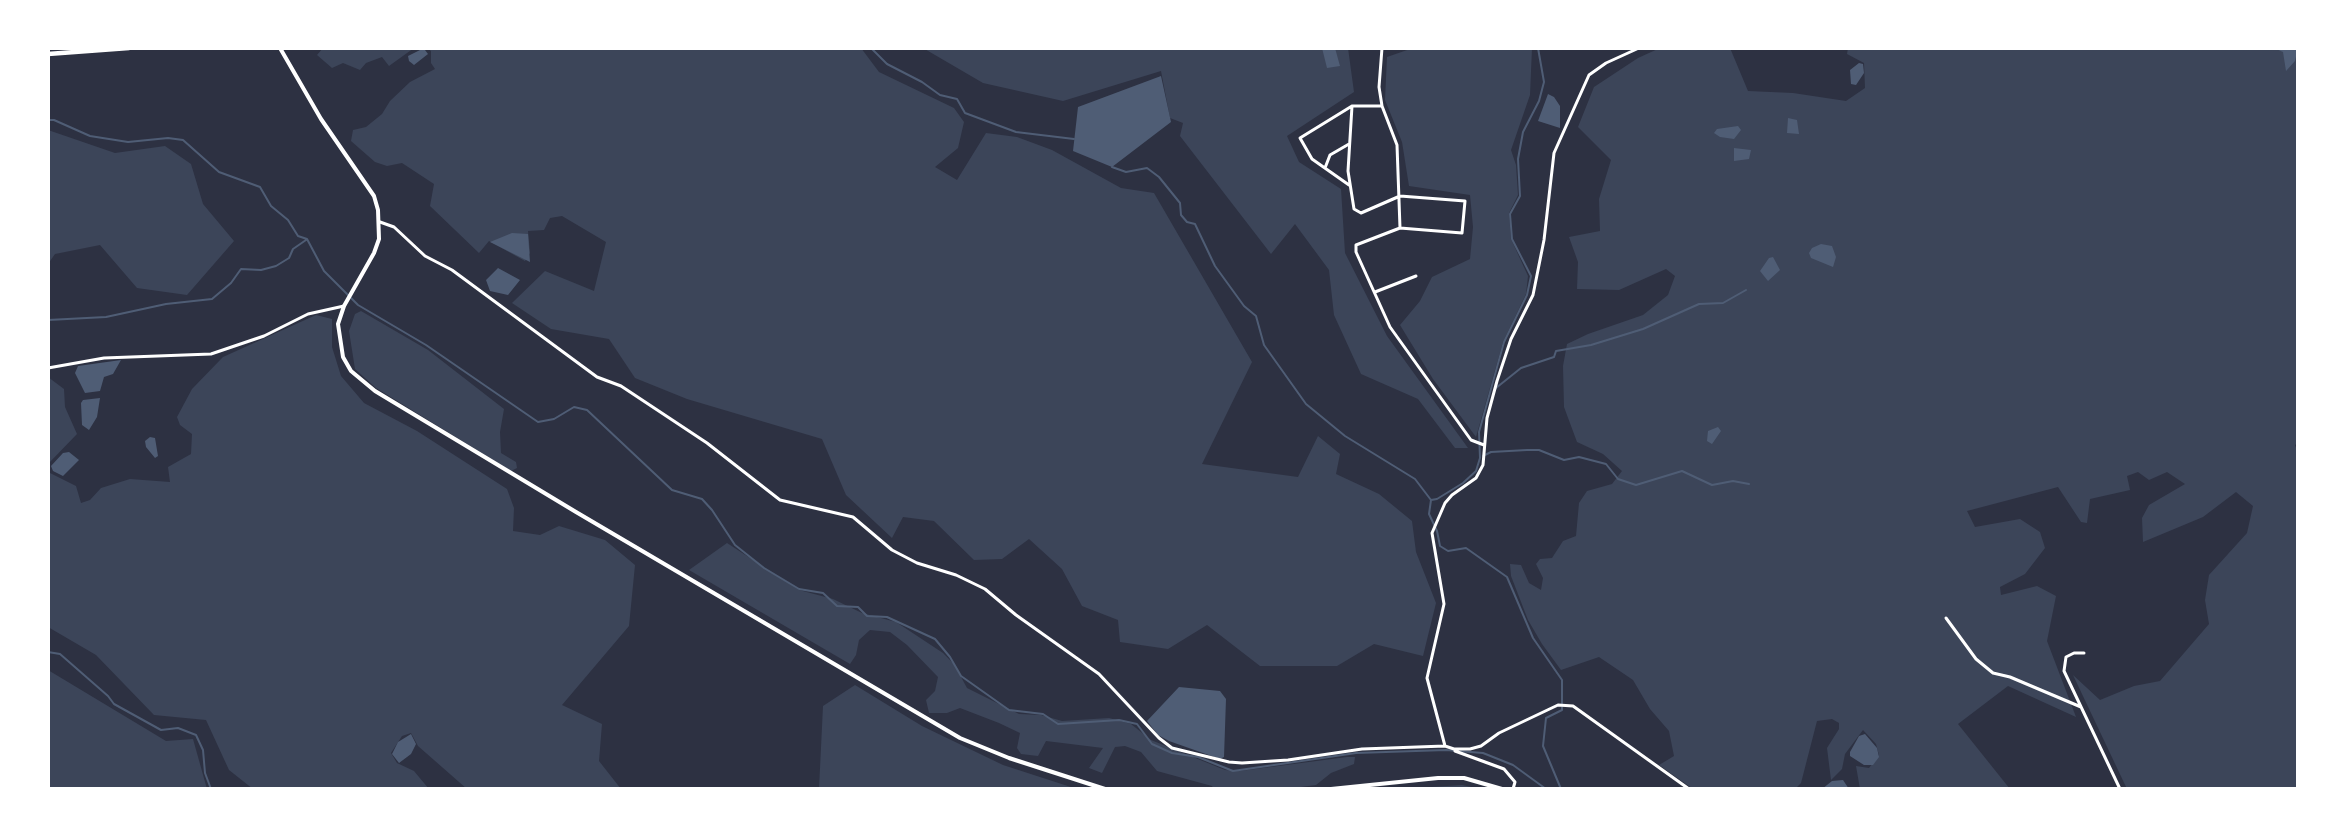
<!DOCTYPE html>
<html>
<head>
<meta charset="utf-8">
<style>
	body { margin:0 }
	#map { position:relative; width:2346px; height:837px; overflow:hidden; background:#2d3142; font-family:Quicksand,sans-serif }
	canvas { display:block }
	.frame { position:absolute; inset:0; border:50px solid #fff; pointer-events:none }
</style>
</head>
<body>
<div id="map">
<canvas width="2346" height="837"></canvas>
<div class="frame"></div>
</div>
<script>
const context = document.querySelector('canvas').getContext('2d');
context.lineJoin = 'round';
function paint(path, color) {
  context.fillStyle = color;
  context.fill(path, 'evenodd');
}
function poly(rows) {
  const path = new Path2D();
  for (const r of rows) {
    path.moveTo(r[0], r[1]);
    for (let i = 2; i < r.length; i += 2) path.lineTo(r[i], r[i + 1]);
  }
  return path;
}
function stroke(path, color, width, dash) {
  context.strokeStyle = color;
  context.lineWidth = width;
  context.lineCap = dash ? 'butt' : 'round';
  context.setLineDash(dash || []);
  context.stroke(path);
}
paint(poly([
	[323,48,414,48,389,66,382,57,366,63,360,70,343,63,332,68,317,55],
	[427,48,861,48,879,72,954,108,964,122,958,148,935,167,957,180,986,133,1017,137,1052,150,1121,188,1154,193,1252,362,1202,464,1298,477,1318,436,1340,454,1336,474,1379,494,1412,521,1416,552,1436,603,1423,656,1374,644,1337,666,1260,666,1207,625,1168,649,1120,642,1118,620,1082,606,1062,569,1029,539,1002,559,974,560,934,521,903,517,892,538,846,495,822,439,687,399,635,378,609,339,551,329,512,303,545,271,594,291,606,242,562,216,550,218,544,230,528,231,530,253,525,261,489,241,479,253,430,206,434,184,402,163,387,166,375,162,351,141,353,130,366,127,382,114,390,101,410,82,435,69,431,63,431,51],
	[923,48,1348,48,1354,92,1287,136,1299,162,1341,189,1345,253,1387,336,1468,448,1455,448,1418,399,1361,374,1334,315,1329,270,1295,224,1271,254,1180,136,1183,123,1170,118,1161,71,1063,101,983,83],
	[1413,48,1532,48,1530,95,1511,150,1516,165,1518,195,1509,213,1511,239,1528,276,1526,294,1503,342,1476,437,1433,379,1400,325,1420,301,1432,277,1470,259,1473,227,1470,195,1409,186,1402,142,1385,100,1387,57],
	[1660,48,1730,48,1748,91,1793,93,1846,101,1865,88,1864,63,1847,54,1848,48,2298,48,2298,443,2295,445,2298,453,2298,789,2127,789,2073,675,2100,700,2134,686,2160,681,2209,624,2205,600,2209,575,2247,533,2253,506,2236,492,2203,517,2143,542,2142,518,2149,505,2185,484,2167,472,2149,480,2138,472,2127,476,2130,490,2090,499,2087,523,2081,522,2058,487,1967,511,1975,527,2020,519,2040,532,2045,548,2025,574,2000,587,2001,595,2037,586,2056,596,2047,641,2076,717,2008,686,1958,724,2010,789,1860,789,1856,766,1869,768,1879,755,1876,744,1863,730,1845,754,1842,769,1831,780,1827,748,1839,729,1839,723,1832,719,1817,721,1801,783,1795,789,1693,789,1659,765,1674,756,1669,731,1650,709,1633,680,1599,657,1561,670,1542,644,1528,620,1511,576,1510,564,1521,565,1529,583,1541,590,1543,578,1536,564,1540,559,1552,558,1563,541,1576,536,1579,503,1587,491,1612,484,1622,471,1603,454,1577,442,1564,407,1563,366,1567,344,1588,334,1643,315,1668,295,1675,276,1666,269,1619,290,1577,289,1578,262,1569,237,1600,231,1599,199,1611,160,1578,127,1594,87,1638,58],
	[48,130,115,153,165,146,191,164,203,204,234,241,187,295,137,288,100,245,55,254,48,264],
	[361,311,428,350,504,409,500,432,501,453,516,462,517,468,511,471,376,388,355,369,349,331,355,314],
	[316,315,332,319,332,347,341,376,364,403,417,431,507,489,514,508,513,531,540,535,559,526,605,540,635,565,629,626,562,705,602,724,599,761,621,789,467,789,418,746,411,733,402,736,391,753,397,763,414,771,429,789,253,789,229,770,206,720,154,715,96,655,48,627,48,472,76,486,81,503,90,500,101,488,130,479,170,482,168,467,191,454,192,434,180,425,177,417,192,389,223,357],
	[48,377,64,389,65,407,77,434,48,464],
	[727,543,799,590,833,599,862,613,896,622,943,653,954,664,967,688,1019,714,1041,715,1062,721,1109,718,1131,724,1151,740,1225,770,1240,771,1347,757,1355,757,1354,764,1331,773,1316,785,1286,789,1214,789,1212,786,1157,771,1141,752,1125,746,1115,747,1102,773,1089,768,1103,748,1046,741,1038,756,1021,754,1017,748,1020,733,999,723,960,708,947,713,929,713,926,700,935,691,938,677,907,645,890,632,870,630,859,640,856,655,850,664,689,570],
	[48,670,166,741,193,739,207,789,48,789],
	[855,685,922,726,1003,765,1077,789,819,789,823,706],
	[1462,785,1481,789,1400,789]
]), '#3c4559');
paint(poly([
	[1322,48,1335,48,1340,66,1327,68],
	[2274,48,2298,48,2295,61,2286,71,2283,52],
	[420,50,425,50,428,54,414,65,409,61,408,56],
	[1859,63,1863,64,1864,73,1856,85,1851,84,1850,70],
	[1161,76,1171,122,1112,167,1073,151,1078,107],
	[1548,94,1554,97,1560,106,1560,128,1538,121],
	[1788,118,1797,120,1799,134,1787,133],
	[1738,126,1741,130,1734,139,1720,137,1714,133,1717,129],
	[1734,148,1751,150,1749,159,1734,161],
	[512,233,528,234,530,262,490,242],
	[1821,244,1832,246,1836,257,1833,267,1811,258,1809,253,1812,248],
	[1773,257,1780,270,1768,281,1760,271,1769,258],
	[498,268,520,280,508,295,490,291,486,280],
	[121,360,113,374,104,377,100,391,85,393,75,373,78,366],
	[100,398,97,417,89,430,82,425,81,403,83,400],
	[1718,427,1721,431,1712,444,1707,441,1708,431],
	[150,437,155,438,158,456,155,458,146,447,145,441],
	[69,452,79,460,63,476,53,471,51,466,63,453],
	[1179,687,1220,691,1226,699,1224,757,1220,759,1169,741,1158,735,1147,721],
	[411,734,416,744,411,754,399,763,392,754,398,742],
	[1865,734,1877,748,1879,757,1873,765,1864,765,1850,756,1850,752,1859,736],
	[1843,780,1849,789,1822,789,1832,781]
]), '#4f5d75');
stroke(poly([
	[871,48,887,64,922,82,940,95,957,99,965,113,1016,132,1074,139],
	[48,120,54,120,90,136,128,142,168,138,183,140,219,172,260,187,271,206,288,220,298,236,307,239,324,271,358,305,426,345,538,422,554,419,574,407,587,410,672,490,702,499,712,510,735,545,764,568,799,589,823,593,837,606,858,607,867,616,887,617,935,639,950,657,961,676,1009,710,1043,714,1058,724,1119,720,1137,724,1152,744,1172,753,1198,757,1233,771,1356,753,1446,750,1483,753,1513,765,1546,789],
	[1112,167,1126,172,1147,168,1159,177,1180,203,1181,215,1187,222,1195,224,1215,266,1244,306,1256,316,1264,345,1306,404,1345,436,1415,479,1431,500,1429,514,1437,531,1440,546,1448,551,1466,548,1507,577,1533,638,1562,680,1562,710,1546,718,1543,746,1561,789],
	[48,320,106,317,166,304,212,299,231,283,241,269,261,270,276,266,289,258,293,249,306,240],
	[1496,388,1521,368,1554,357,1556,351,1591,345,1643,329,1699,304,1723,303,1746,290],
	[1483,456,1491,452,1527,450,1539,450,1564,460,1579,457,1606,464,1618,479,1636,485,1682,471,1712,485,1733,481,1749,484],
	[1431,500,1437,499,1463,483,1476,471,1480,458,1479,432,1504,342,1527,295,1531,276,1512,239,1510,214,1520,196,1518,159,1523,132,1539,101,1544,82,1538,48],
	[48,652,60,654,108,696,114,704,161,730,178,728,196,735,203,750,205,773,211,789]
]), '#4f5d75', 2);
stroke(poly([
	[1382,48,1379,87,1382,106,1397,145,1400,228],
	[1382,106,1352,106,1348,171,1354,209,1361,213,1400,196,1465,201,1462,233,1400,228,1356,245,1356,252,1390,327,1471,440,1484,445],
	[1325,168,1330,155,1349,144],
	[1349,185,1312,159,1300,138,1352,106],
	[380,222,394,227,425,256,452,270,597,377,621,386,707,443,780,500,853,517,892,550,917,563,956,575,985,589,1016,615,1099,674,1159,738,1172,748,1229,762,1242,763,1288,760,1362,749,1445,746,1454,749,1470,749,1481,746,1499,733,1558,705,1573,706,1689,789],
	[1375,292,1416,276],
	[48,368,104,358,211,354,264,336,308,314,344,306],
	[1946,618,1976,659,1993,673,2010,677,2081,707],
	[2084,653,2074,653,2066,657,2064,671,2120,789],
	[1445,746,1427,678,1444,604,1432,533,1445,503,1452,495,1476,478,1483,465,1487,418,1497,381,1511,339,1533,295,1544,240,1554,153,1589,75,1606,63,1639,48],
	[1455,751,1504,769,1515,782,1513,789]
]), '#fff', 3);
stroke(poly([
	[280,48,321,119,374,196,378,210,379,239,374,253,344,306,338,324,343,357,351,371,375,391,576,512,960,738,1009,758,1105,789],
	[1331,789,1438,778,1464,778,1502,789]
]), '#fff', 4);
stroke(poly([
	[48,54,129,48]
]), '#fff', 4.5);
</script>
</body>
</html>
